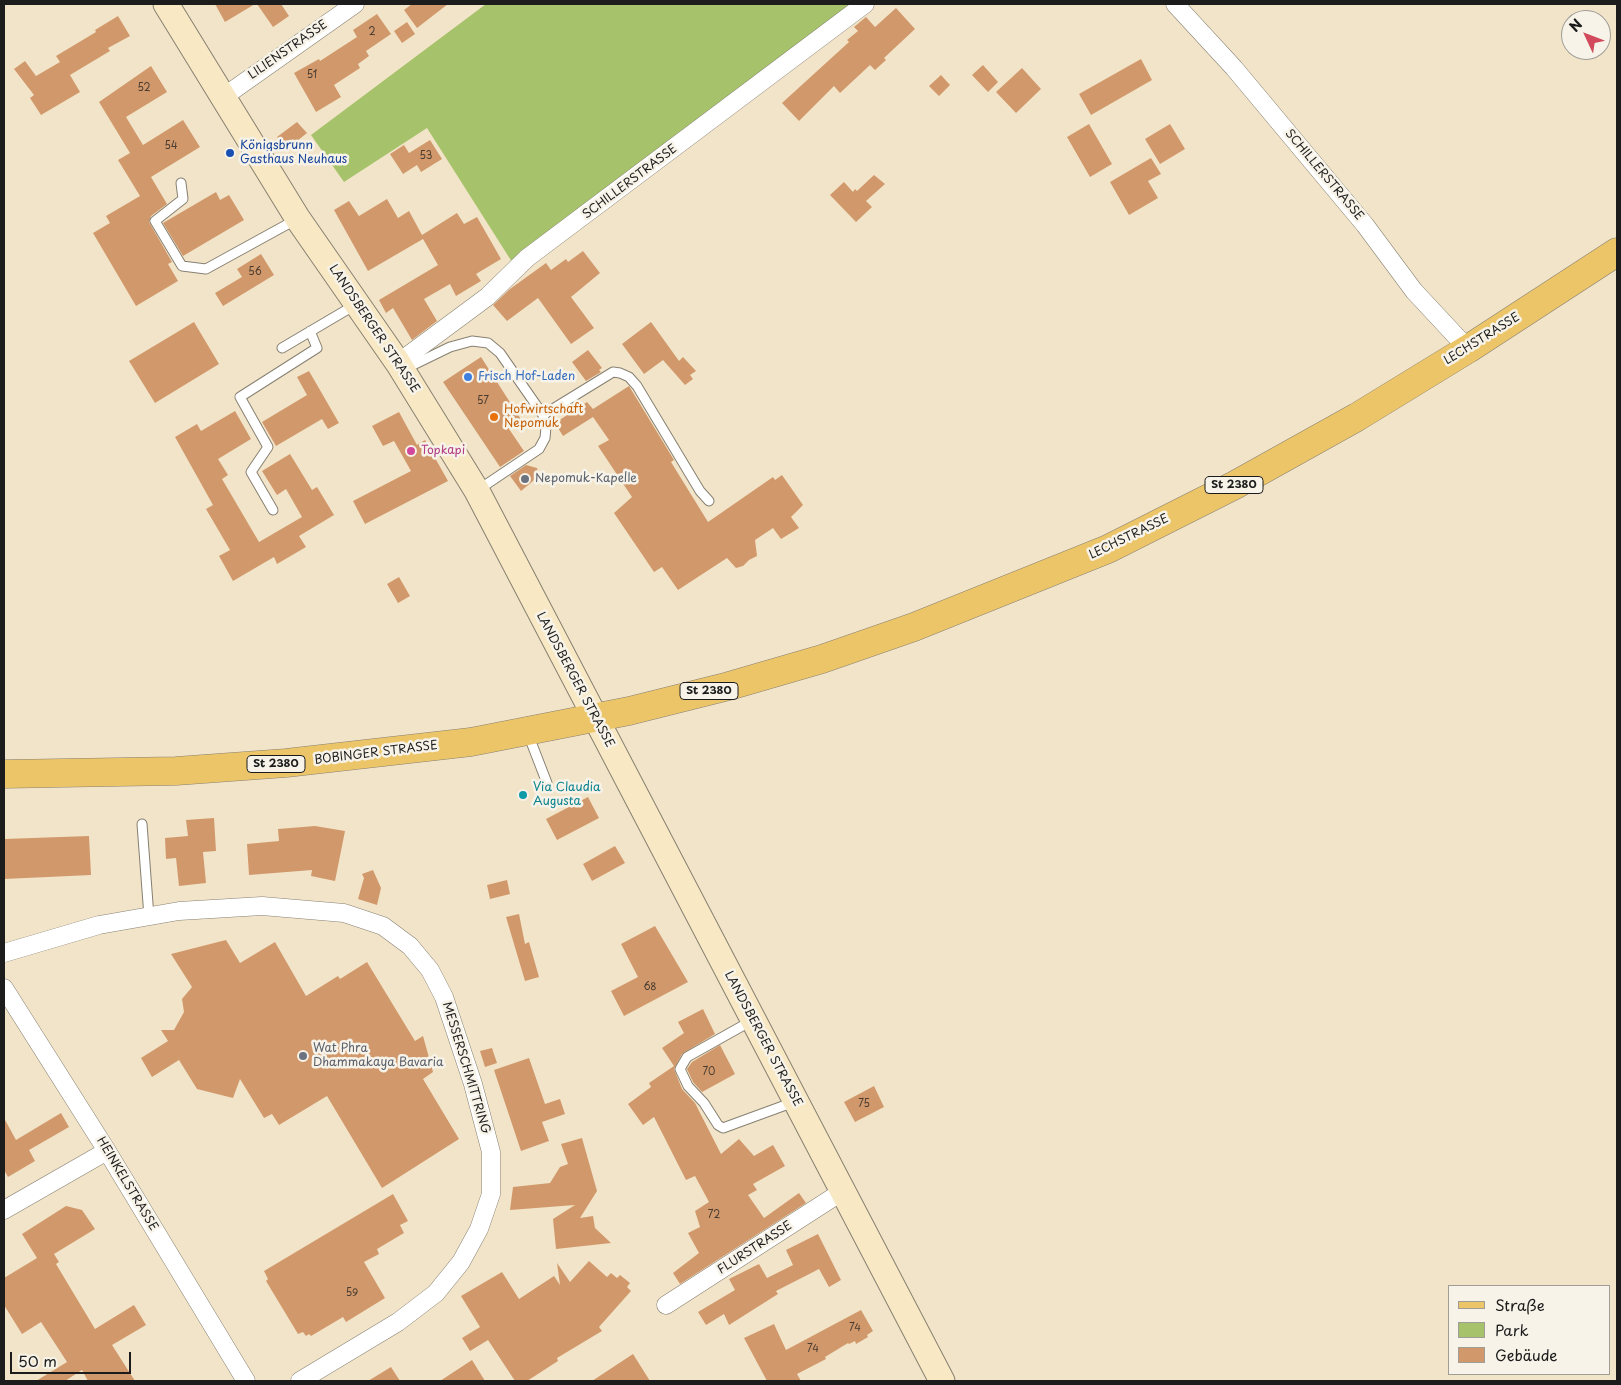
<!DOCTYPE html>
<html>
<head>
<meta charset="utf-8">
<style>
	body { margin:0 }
	#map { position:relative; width:1621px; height:1385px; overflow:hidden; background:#f2e4c9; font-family:"Playpen Sans",sans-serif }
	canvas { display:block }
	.frame { position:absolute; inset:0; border:5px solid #1c1c1c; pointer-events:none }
	.legend { position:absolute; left:1448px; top:1285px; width:162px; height:90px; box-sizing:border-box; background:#f7f3e8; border:1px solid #9f9d96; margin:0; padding:6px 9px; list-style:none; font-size:15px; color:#1c1c1c }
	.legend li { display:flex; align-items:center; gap:10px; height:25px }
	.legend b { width:25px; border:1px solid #9f9d96 }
	.north { position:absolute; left:1561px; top:10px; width:50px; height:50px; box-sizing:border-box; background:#f7f3e8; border:1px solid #9f9d96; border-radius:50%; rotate:313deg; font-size:14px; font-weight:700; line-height:20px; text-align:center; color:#1c1c1c }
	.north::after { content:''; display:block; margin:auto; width:18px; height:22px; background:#d1495b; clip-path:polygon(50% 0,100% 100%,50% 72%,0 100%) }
	.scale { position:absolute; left:10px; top:1352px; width:121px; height:22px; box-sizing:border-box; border:2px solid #1c1c1c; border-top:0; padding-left:6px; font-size:15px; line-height:18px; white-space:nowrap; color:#1c1c1c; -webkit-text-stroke:4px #f7f3e8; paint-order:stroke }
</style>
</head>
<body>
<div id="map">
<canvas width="1621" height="1385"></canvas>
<div class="frame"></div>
<ul class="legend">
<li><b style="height:6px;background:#edc569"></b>Straße</li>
<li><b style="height:14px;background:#a6c36b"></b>Park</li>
<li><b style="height:14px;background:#d1996b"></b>Gebäude</li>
</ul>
<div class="north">N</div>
<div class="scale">50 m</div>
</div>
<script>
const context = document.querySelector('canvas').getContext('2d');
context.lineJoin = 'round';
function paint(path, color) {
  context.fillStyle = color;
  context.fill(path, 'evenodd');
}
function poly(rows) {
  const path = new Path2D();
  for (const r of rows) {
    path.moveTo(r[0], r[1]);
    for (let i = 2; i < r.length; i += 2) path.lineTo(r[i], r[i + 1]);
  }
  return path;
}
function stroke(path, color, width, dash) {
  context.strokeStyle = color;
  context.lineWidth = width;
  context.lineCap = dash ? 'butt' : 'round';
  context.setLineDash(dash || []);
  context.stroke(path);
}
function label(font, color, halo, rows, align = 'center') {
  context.font = font + ' "Playpen Sans",sans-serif';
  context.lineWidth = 5;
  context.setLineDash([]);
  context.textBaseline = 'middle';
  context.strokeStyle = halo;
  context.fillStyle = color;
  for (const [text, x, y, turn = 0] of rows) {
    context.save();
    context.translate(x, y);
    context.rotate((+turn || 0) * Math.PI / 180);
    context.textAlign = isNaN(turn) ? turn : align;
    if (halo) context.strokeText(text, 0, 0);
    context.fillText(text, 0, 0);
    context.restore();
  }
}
paint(poly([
	[486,4,858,4,512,262,427,128,344,182,311,135]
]), '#a6c36b');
paint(poly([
	[215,4,255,4,225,22],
	[257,4,281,4,289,16,273,27],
	[412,4,448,4,417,28,404,10],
	[896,8,915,29,884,58,886,60,875,70,870,65,840,93,834,86,799,121,782,103,849,42,847,40,858,31,854,27,866,17,875,27],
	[377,14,391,34,366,51,369,56,358,64,360,68,334,85,341,97,316,112,294,73,319,59,320,61,357,37,353,30],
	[118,16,130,36,108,48,110,51,70,75,80,92,41,115,30,98,34,95,14,69,25,61,36,76,60,62,56,56,96,32,95,30],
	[407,22,415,34,402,43,394,31],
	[1141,59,1152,80,1091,115,1079,94],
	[983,65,998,82,988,92,972,75],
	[151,66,167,92,126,117,143,145,183,120,200,147,151,177,167,204,151,216,149,222,172,262,168,264,178,281,136,306,93,233,110,223,106,216,140,196,118,160,130,153,99,102],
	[1022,68,1041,89,1016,113,996,92],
	[941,75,950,85,939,96,929,86],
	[297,122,307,133,287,149,277,137],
	[1089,124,1112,164,1090,177,1067,137],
	[1170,124,1185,149,1160,164,1145,139],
	[430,140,442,159,421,172,417,165,403,174,390,154,404,145,409,153],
	[1151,158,1161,174,1148,181,1158,198,1129,215,1110,182],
	[874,175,885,184,866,201,872,207,856,222,830,195,844,182,853,192,855,189,857,191],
	[216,192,220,200,229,195,244,220,183,256,163,223],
	[387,199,398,218,409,211,422,235,457,213,464,224,477,217,501,259,476,274,481,281,456,296,450,284,424,299,437,321,412,340,393,308,386,313,379,300,438,265,423,239,368,271,334,210,349,201,359,216],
	[583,251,600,273,571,297,594,328,571,344,538,298,507,321,493,305,510,289,546,263,551,270,566,259,568,262],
	[261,254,274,275,223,306,215,293,242,277,237,269],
	[194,322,219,364,155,403,129,361],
	[651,322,679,361,683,357,696,371,690,375,693,379,685,385,663,360,644,374,622,344],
	[588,350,602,368,599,370,601,372,586,381,572,362],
	[481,357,522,421,509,429,524,451,500,467,443,382],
	[309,371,339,423,328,429,322,419,276,446,262,422,307,395,297,377],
	[629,386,674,460,671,462,708,522,773,477,775,480,782,475,803,505,791,517,799,528,781,539,773,528,755,540,757,556,749,560,743,566,736,568,727,558,678,590,662,567,654,572,614,513,632,497,598,446,609,440,593,417,563,436,555,423,587,402,593,409],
	[235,411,251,439,218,459,228,475,222,479,259,542,302,517,286,489,277,495,262,471,290,454,312,490,317,487,334,515,299,536,306,547,277,564,274,557,233,581,219,556,230,550,206,509,213,505,175,437,197,424,201,431],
	[399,412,417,445,425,440,448,481,365,524,353,501,411,471,394,441,383,446,372,426],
	[526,465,537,468,539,476,521,491,510,476],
	[399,577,410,596,398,603,387,584],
	[588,797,599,818,557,840,546,819],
	[214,818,216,851,203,852,206,883,179,886,176,858,166,859,165,838,188,836,186,820],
	[315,826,345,831,335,881,311,876,312,870,249,875,247,844,279,841,278,829],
	[89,836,91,875,4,879,4,839],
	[615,846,625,863,592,881,583,864],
	[373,870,381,888,377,905,358,899,364,878,362,874],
	[507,880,510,894,490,899,487,885],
	[519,914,525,944,529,942,539,977,525,981,506,917],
	[655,926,688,982,624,1016,611,991,638,977,621,944],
	[226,940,240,963,275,942,306,996,338,976,340,979,367,962,415,1041,423,1036,433,1072,423,1079,459,1139,382,1188,327,1096,279,1125,272,1114,264,1118,240,1079,233,1098,197,1089,179,1060,152,1077,141,1058,168,1041,161,1030,174,1030,184,1012,182,999,192,987,171,954],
	[703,1009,715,1034,682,1054,674,1069,682,1089,695,1103,721,1154,739,1139,754,1156,773,1145,785,1166,753,1184,757,1190,748,1195,764,1218,799,1193,806,1203,680,1284,673,1273,699,1253,688,1233,700,1227,695,1211,709,1202,695,1176,686,1180,654,1117,643,1125,628,1104,651,1087,649,1083,674,1066,662,1048,684,1033,678,1022],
	[720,1045,735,1074,702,1092,693,1082,687,1069,692,1062],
	[492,1048,497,1063,485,1067,480,1051],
	[529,1058,545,1104,560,1099,565,1114,542,1122,549,1141,521,1151,494,1070],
	[874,1086,884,1107,855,1122,844,1102],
	[61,1113,69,1127,29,1150,35,1161,8,1177,4,1170,4,1118,16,1140],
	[582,1138,597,1191,580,1218,593,1216,595,1228,611,1243,556,1249,553,1219,575,1205,510,1210,513,1187,550,1183,560,1167,568,1164,561,1144],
	[393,1194,408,1221,400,1225,404,1233,377,1249,379,1254,364,1262,385,1298,346,1322,343,1317,311,1336,309,1334,306,1336,303,1332,298,1334,266,1281,268,1279,264,1271],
	[66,1206,82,1210,95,1229,54,1254,59,1262,56,1264,95,1329,134,1305,146,1325,112,1345,135,1381,88,1381,82,1370,65,1381,36,1381,67,1362,41,1322,22,1334,4,1305,4,1278,37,1258,22,1234],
	[818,1234,841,1280,829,1287,819,1269,776,1291,778,1294,729,1325,724,1314,706,1325,698,1312,735,1290,729,1279,759,1264,767,1278,793,1265,786,1250],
	[589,1261,607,1277,611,1273,617,1278,620,1275,630,1283,627,1287,631,1291,599,1327,602,1331,557,1358,558,1361,527,1381,515,1381,488,1340,470,1351,462,1338,480,1327,461,1296,502,1272,519,1299,554,1276,560,1285,557,1263,570,1282],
	[861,1310,873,1331,867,1335,868,1337,856,1344,855,1341,849,1344,848,1343,825,1357,826,1359,797,1374,801,1381,767,1381,744,1338,774,1324,786,1350],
	[633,1354,650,1381,592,1381],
	[472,1360,485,1381,440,1381],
	[391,1367,400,1381,368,1381]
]), '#d1996b');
const lane = poly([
	[181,183,183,199,155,221,182,266,206,269,297,219],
	[282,348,355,305],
	[405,372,413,365,450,347,472,341,488,343,500,353,543,415,546,427,545,438,539,449,478,490],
	[543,415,613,372,620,373,629,377,637,386,700,491,709,501],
	[273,510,251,472,268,447,240,397,317,348,310,331],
	[528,734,547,783],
	[142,824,149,917],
	[753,1020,687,1057,680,1069,688,1086,704,1103,718,1125,723,1128,794,1102]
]);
const street = poly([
	[1175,4,1234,68,1365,225,1414,291,1468,349],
	[222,98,355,4],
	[398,363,487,297,527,258,865,4],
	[4,953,99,925,179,911,262,906,344,913,383,926,410,946,430,970,444,997,473,1084,491,1152,491,1194,479,1229,461,1262,436,1293,398,1322,300,1381],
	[4,988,107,1151,246,1381],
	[4,1210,107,1151],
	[666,1305,843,1191]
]);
const secondary = poly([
	[166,4,298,219,398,363,477,491,942,1381]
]);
const primary = poly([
	[4,774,176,771,286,763,471,742,629,711,729,686,822,659,914,627,1108,549,1235,485,1357,417,1468,349,1617,252]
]);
stroke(lane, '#878072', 11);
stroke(street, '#878072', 19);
stroke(secondary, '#878072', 27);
stroke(primary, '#878072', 29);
stroke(lane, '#fff', 9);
stroke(street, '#fff', 18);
stroke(secondary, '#f8e8c3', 25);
stroke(primary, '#edc569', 28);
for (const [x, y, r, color] of [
	[230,153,5,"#1a4fb4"],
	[468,377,5,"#3f7fe0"],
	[494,417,5,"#e8710a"],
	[411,451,5,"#d1479c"],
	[525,479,5,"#6b7280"],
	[523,795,5,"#0f9aa8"],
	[303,1056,5,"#6b7280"]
]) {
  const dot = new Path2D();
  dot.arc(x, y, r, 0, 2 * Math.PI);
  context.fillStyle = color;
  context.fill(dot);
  stroke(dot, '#f7f3e8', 2);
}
label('10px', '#493b30', null, [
	["2",372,32],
	["51",312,75],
	["52",144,88],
	["54",171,146],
	["53",426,156],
	["56",255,272],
	["57",483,401],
	["68",650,987],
	["70",709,1072],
	["75",864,1104],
	["72",714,1215],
	["59",352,1293],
	["74",855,1328],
	["74",813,1349]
]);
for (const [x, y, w] of [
	[1234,485,58],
	[709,691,58],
	[276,764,58]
]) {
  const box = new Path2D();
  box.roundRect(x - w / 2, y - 8.5, w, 17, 4);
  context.fillStyle = '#f7f3e8';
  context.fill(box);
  stroke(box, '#1c1c1c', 1);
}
label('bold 11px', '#1c1c1c', null, [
	["St 2380",1234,485],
	["St 2380",709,691],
	["St 2380",276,764]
]);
label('12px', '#1c1c1c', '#f7f3e8', [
	["LILIENSTRASSE",288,50,-35],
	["SCHILLERSTRASSE",1324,175,50],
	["SCHILLERSTRASSE",630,182,-37],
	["LANDSBERGER STRASSE",374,329,56],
	["LECHSTRASSE",1482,339,-32],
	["LECHSTRASSE",1129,537,-26],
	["LANDSBERGER STRASSE",575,680,62],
	["BOBINGER STRASSE",376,753,-7],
	["LANDSBERGER STRASSE",763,1039,62],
	["MESSERSCHMITTRING",466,1068,73],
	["HEINKELSTRASSE",127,1184,59],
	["FLURSTRASSE",755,1248,-33]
]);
label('12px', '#164399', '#f7f3e8', [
	["Königsbrunn",240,146],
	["Gasthaus Neuhaus",240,160]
], 'left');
label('12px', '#366cbe', '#f7f3e8', [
	["Frisch Hof-Laden",478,377]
], 'left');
label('12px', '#c56008', '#f7f3e8', [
	["Hofwirtschaft",504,410],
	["Nepomuk",504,424]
], 'left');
label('12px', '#b23c85', '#f7f3e8', [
	["Topkapi",421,451]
], 'left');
label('12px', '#5b616d', '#f7f3e8', [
	["Nepomuk-Kapelle",535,479],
	["Wat Phra",313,1049],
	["Dhammakaya Bavaria",313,1063]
], 'left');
label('12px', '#0d838f', '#f7f3e8', [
	["Via Claudia",533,788],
	["Augusta",533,802]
], 'left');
</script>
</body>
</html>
